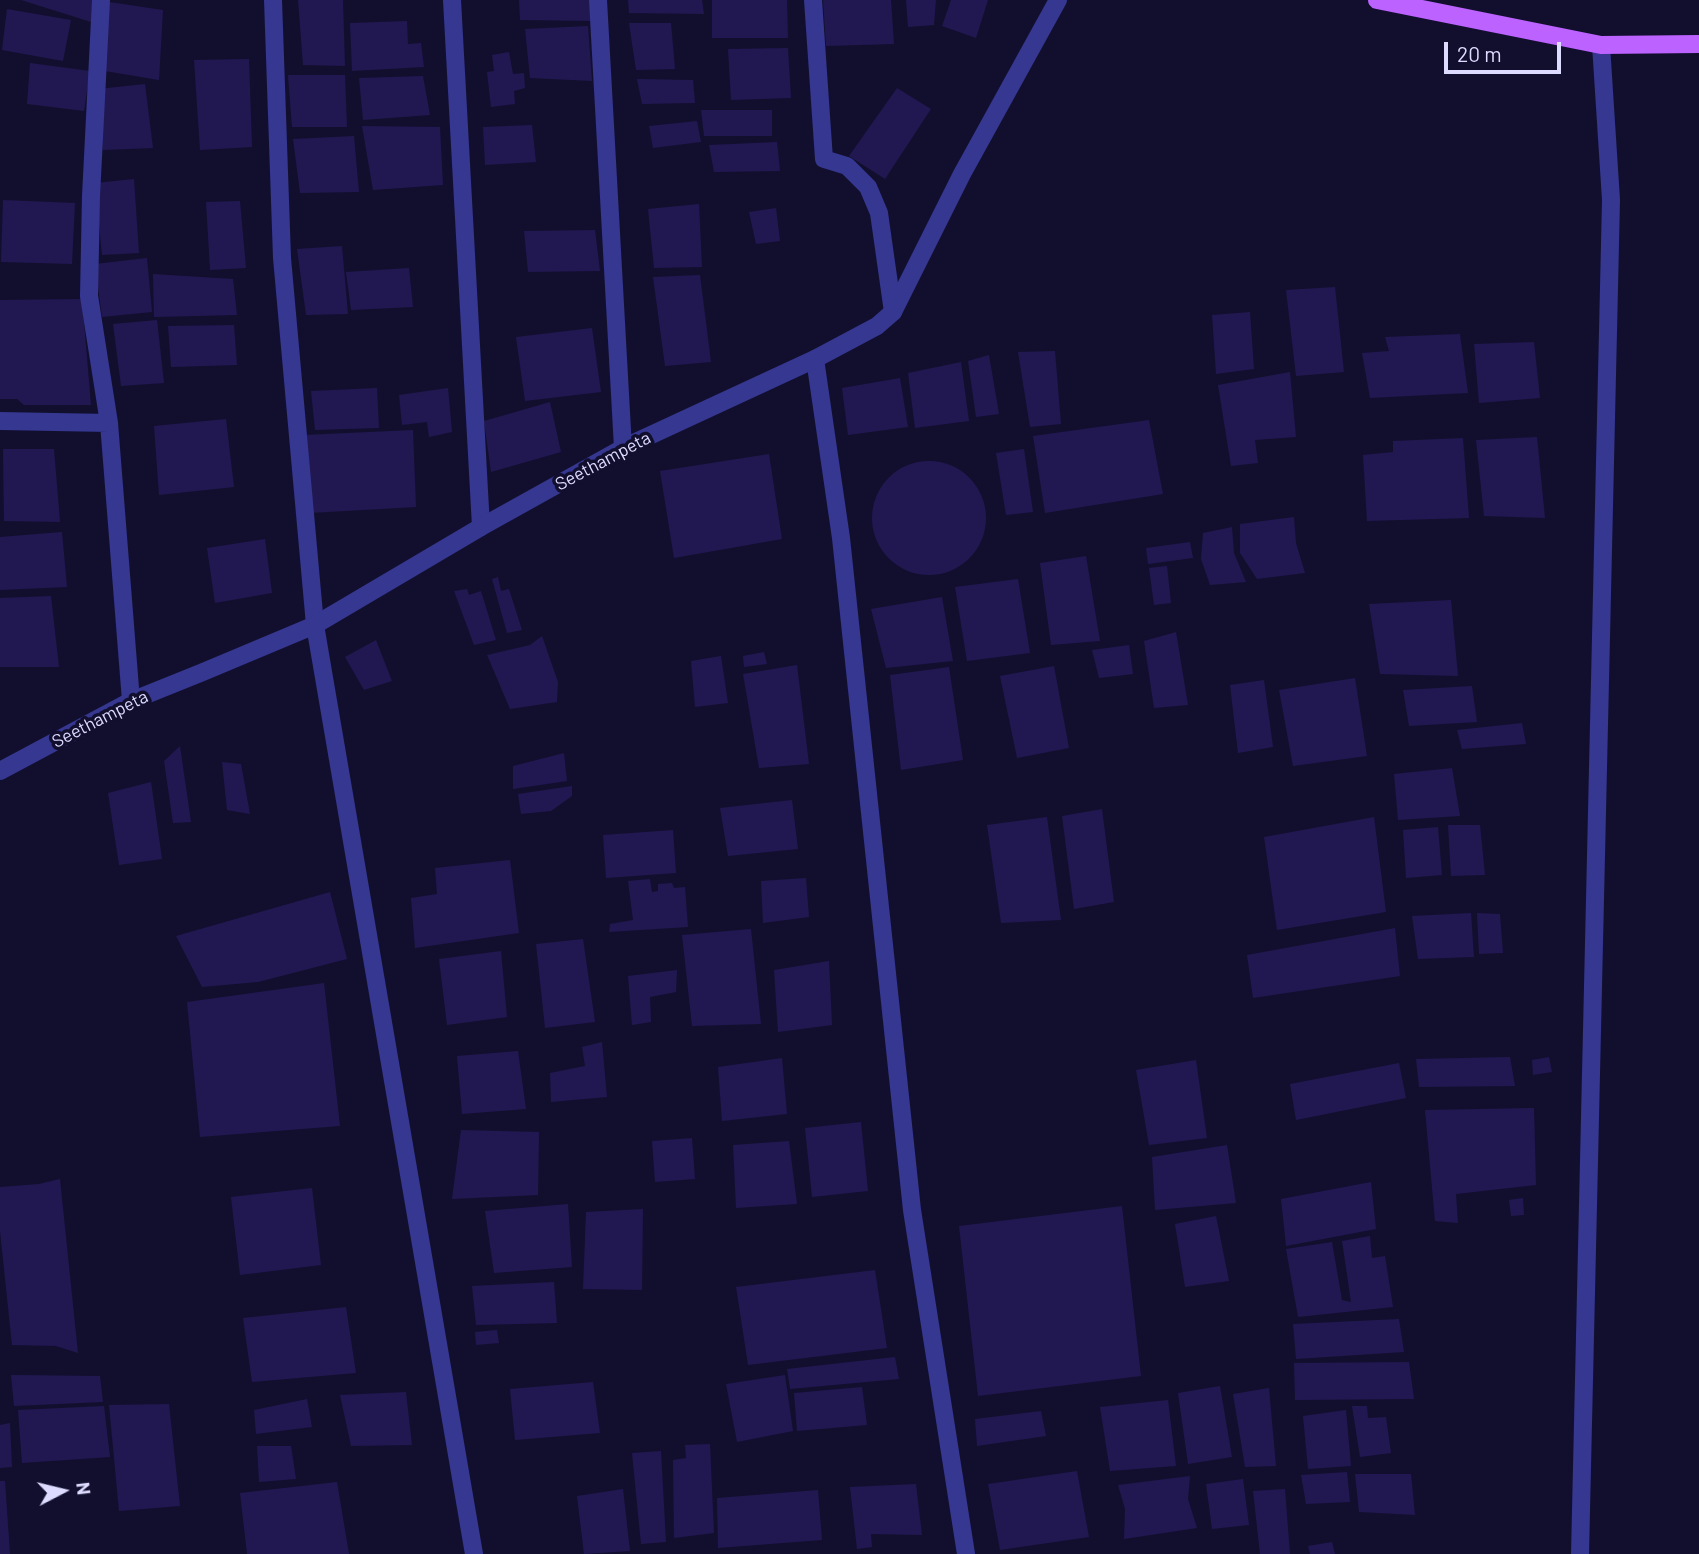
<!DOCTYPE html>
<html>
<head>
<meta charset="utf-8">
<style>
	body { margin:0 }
	#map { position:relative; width:1699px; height:1554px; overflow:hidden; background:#120f2e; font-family:Barlow,sans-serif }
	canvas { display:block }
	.north { position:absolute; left:28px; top:1456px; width:70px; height:70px; -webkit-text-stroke:5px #120f2e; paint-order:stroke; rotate:83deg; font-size:19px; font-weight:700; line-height:28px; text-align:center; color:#dddbff }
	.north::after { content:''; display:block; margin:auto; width:24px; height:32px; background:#dddbff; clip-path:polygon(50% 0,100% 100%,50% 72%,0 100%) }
	.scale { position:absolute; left:1444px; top:42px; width:117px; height:32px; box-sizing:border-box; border:4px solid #dddbff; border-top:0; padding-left:9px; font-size:21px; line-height:24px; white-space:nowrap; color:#dddbff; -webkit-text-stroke:5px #120f2e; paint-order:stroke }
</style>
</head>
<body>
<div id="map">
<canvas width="1699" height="1554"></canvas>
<div class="north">N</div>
<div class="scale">20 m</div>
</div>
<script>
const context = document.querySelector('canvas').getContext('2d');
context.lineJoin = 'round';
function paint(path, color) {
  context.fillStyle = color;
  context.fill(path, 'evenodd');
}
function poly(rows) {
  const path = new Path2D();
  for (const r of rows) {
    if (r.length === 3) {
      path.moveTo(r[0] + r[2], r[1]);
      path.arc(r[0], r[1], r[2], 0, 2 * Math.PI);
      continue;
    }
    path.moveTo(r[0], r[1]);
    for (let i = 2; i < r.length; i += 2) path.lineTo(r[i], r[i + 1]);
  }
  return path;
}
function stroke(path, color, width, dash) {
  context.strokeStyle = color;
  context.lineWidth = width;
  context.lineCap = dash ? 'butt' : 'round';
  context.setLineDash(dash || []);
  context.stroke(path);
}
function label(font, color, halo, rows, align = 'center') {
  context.font = font + ' Barlow,sans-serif';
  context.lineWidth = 7;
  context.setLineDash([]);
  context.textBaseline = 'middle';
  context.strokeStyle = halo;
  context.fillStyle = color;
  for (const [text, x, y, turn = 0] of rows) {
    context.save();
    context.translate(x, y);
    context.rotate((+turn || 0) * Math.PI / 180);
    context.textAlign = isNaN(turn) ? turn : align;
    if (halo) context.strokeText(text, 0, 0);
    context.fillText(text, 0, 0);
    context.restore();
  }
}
paint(poly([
	[21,0,95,0,91,22],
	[298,0,343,0,345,66,303,65],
	[519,0,593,0,595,21,520,20],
	[628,0,702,0,704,14,629,13],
	[712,0,787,0,788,38,712,38],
	[823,0,891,0,894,44,826,46],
	[906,0,936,0,934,25,908,27],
	[951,0,988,0,976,38,942,26],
	[109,2,163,10,159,80,105,71],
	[7,9,71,20,63,61,2,50],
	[407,21,408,44,421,43,424,67,352,71,350,23],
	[629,23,671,23,675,69,636,70],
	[588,26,592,81,530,78,525,29],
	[788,48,791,98,731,100,728,49],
	[509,52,513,74,524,73,525,88,514,91,515,104,491,107,487,72,494,71,492,55],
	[249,59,252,147,200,150,194,60],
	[30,63,90,71,84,111,27,104],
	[288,75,345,75,347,127,292,127],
	[423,76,430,115,363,120,359,78],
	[637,79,693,80,695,103,642,104],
	[145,84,153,148,103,150,98,89],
	[897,88,931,109,885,179,849,156],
	[701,110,772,110,772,136,704,136],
	[697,121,701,142,653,148,649,126],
	[532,125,536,162,485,165,483,127],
	[362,126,440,127,443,185,373,190],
	[354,136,359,192,300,193,293,139],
	[777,142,780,171,714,172,709,145],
	[134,179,139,253,102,255,95,183],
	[3,200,75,203,72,264,1,262],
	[240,201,246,268,210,270,206,202],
	[699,204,702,267,654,268,648,209],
	[776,208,780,241,756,244,749,212],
	[595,230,600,271,528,272,524,231],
	[342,246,348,314,306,315,297,249],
	[147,258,152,312,102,317,95,264],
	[409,268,413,307,351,310,346,272],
	[153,274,233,279,237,315,154,317],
	[700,275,711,362,665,366,653,277],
	[1335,287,1344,372,1296,376,1286,290],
	[82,299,91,405,24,405,17,399,0,399,0,300],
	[1250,312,1254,369,1216,374,1212,315],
	[157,320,164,383,121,386,113,324],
	[234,325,237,365,171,367,168,326],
	[592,328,601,392,525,401,516,337],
	[1460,334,1468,393,1370,398,1362,353,1389,351,1385,337],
	[1534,342,1540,398,1479,403,1474,344],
	[1055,351,1061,424,1030,427,1018,352],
	[989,355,999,414,976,417,968,361],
	[961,362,969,421,915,428,908,373],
	[1290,372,1296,437,1255,440,1258,463,1231,466,1218,385],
	[900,378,908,427,848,435,842,388],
	[377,388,379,428,315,430,311,391],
	[448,388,452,432,429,437,427,422,402,425,399,395],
	[550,402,561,452,491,472,484,421],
	[226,419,234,487,159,495,154,426],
	[1149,420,1163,494,1045,513,1033,436],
	[413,430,416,507,310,513,304,435],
	[1537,437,1545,518,1484,516,1476,440],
	[1463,438,1469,518,1367,521,1363,455,1393,452,1393,441],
	[3,449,54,449,60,522,4,521],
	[1024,449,1033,512,1006,515,996,453],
	[769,454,782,539,674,558,660,471],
	[929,518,57],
	[1294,517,1296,543,1305,573,1257,579,1240,553,1240,524],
	[1232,527,1234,553,1246,582,1210,585,1201,559,1203,533],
	[62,532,67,587,0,590,0,537],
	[265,539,272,593,215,603,207,548],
	[1190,542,1193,558,1148,564,1146,548],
	[1086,556,1100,641,1051,645,1040,563],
	[1167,566,1171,603,1154,605,1149,568],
	[498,577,501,591,509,589,522,630,507,633,492,579],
	[1018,579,1030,653,967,661,955,587],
	[467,589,469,595,481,591,496,640,474,645,454,591],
	[51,596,59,667,0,667,0,598],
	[942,597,953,661,886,668,871,609],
	[1451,600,1458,676,1380,674,1369,604],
	[1176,632,1188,705,1154,708,1144,641],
	[542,636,558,682,557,702,510,709,487,655,530,645],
	[376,640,392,681,364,690,345,657],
	[1129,645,1133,674,1099,678,1092,650],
	[764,652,767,664,744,667,743,656],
	[721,656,728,703,695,707,691,661],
	[797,665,809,764,759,768,743,674],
	[1054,666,1069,748,1017,758,1000,676],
	[949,667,963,760,901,770,890,675],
	[1355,678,1367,756,1293,766,1279,690],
	[1264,680,1273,747,1238,753,1230,685],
	[1472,686,1477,722,1409,726,1403,690],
	[1522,723,1526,744,1462,749,1457,730],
	[180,746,191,822,173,823,164,761],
	[564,753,567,781,513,789,513,766],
	[222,762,241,764,250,814,227,810],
	[1452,768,1460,816,1398,820,1394,774],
	[151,782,162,859,119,865,108,793],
	[572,786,572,796,551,811,521,814,518,794],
	[792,800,798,849,728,856,720,808],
	[1102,809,1114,902,1074,909,1062,816],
	[1047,817,1061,920,1001,923,987,825],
	[1374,817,1386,912,1277,930,1264,837],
	[1448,825,1480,825,1485,875,1451,876],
	[1438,827,1442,875,1406,878,1403,830],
	[673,830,676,873,606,878,603,835],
	[510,860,519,933,415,948,411,898,437,894,435,868],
	[806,878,809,917,763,923,761,881],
	[650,879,652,892,658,891,658,884,672,883,674,888,685,887,688,927,609,932,610,924,633,920,628,881],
	[330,892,347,959,258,982,202,987,176,936],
	[1471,913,1474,957,1418,959,1412,916],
	[1477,913,1500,914,1503,953,1479,954],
	[1395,928,1400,976,1253,998,1247,955],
	[751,929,761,1024,692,1026,682,935],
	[583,939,595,1022,545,1028,536,944],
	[501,951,507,1017,447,1025,439,959],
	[829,961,832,1025,778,1032,774,970],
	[677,970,676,992,650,997,651,1022,632,1025,628,976],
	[324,983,340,1126,200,1137,187,1002],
	[602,1042,607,1097,551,1102,550,1073,585,1066,582,1047],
	[518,1051,526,1109,462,1114,457,1056],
	[1510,1057,1515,1086,1419,1087,1416,1059],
	[1549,1057,1552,1072,1533,1075,1532,1060],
	[782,1058,787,1114,722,1121,718,1067],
	[1196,1060,1207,1138,1149,1145,1136,1070],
	[1399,1063,1406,1098,1296,1120,1290,1084],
	[1534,1108,1536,1185,1456,1194,1458,1223,1435,1221,1425,1110],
	[861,1122,868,1191,812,1197,805,1128],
	[461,1130,539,1132,538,1195,452,1199],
	[692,1138,695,1179,655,1182,652,1141],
	[789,1141,797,1204,736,1208,733,1145],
	[1227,1145,1236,1203,1155,1210,1152,1157],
	[60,1179,78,1353,56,1346,12,1345,0,1231,0,1187,39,1184],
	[1371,1182,1376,1229,1286,1246,1281,1199],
	[312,1188,321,1265,240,1275,231,1197],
	[1523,1198,1524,1215,1511,1216,1509,1200],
	[568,1204,572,1267,494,1273,485,1211],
	[1122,1206,1141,1376,978,1396,959,1226],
	[643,1209,642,1290,583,1289,586,1212],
	[1216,1216,1229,1281,1185,1287,1175,1224],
	[1370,1236,1372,1258,1385,1256,1393,1307,1298,1317,1286,1249,1332,1242,1342,1300,1351,1302,1342,1241],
	[875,1270,887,1348,748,1365,736,1287],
	[554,1282,557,1323,476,1325,472,1286],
	[346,1307,356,1373,252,1382,243,1318],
	[1399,1319,1404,1352,1296,1359,1293,1324],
	[497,1330,499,1343,476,1345,475,1332],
	[895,1357,899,1379,790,1389,787,1369],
	[1409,1362,1414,1399,1295,1400,1294,1363],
	[11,1375,100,1376,103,1402,14,1406],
	[785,1375,793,1431,737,1442,726,1384],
	[593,1382,600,1433,515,1440,510,1389],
	[1220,1386,1232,1457,1188,1464,1178,1393],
	[862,1387,867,1425,797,1431,794,1393],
	[1269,1388,1276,1466,1245,1467,1233,1394],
	[406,1392,412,1445,351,1446,340,1395],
	[307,1399,312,1427,256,1434,254,1410],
	[1168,1400,1176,1466,1110,1471,1100,1407],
	[169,1404,180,1506,119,1511,109,1405],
	[104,1406,110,1457,22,1463,18,1410],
	[1352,1406,1367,1406,1368,1418,1386,1417,1391,1453,1360,1457],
	[1346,1410,1351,1466,1308,1469,1303,1416],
	[1041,1411,1046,1436,977,1446,975,1419],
	[10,1423,12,1467,0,1468,0,1425],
	[710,1444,714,1533,674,1538,673,1460,686,1458,685,1445],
	[257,1446,291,1446,296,1479,259,1482],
	[661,1451,666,1542,641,1544,632,1453],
	[1077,1471,1089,1537,1000,1550,988,1484],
	[1347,1472,1350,1502,1306,1504,1301,1475],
	[1355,1474,1411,1474,1415,1515,1359,1512],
	[1190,1476,1188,1499,1197,1528,1124,1539,1125,1509,1118,1485],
	[1243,1479,1249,1525,1212,1529,1206,1484],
	[0,1481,5,1481,10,1554,0,1554],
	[337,1482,349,1554,247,1554,240,1493],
	[916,1484,922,1535,871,1534,872,1547,857,1549,850,1487],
	[623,1489,630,1551,584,1554,577,1496],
	[1285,1489,1290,1554,1260,1554,1253,1491],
	[818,1490,822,1540,718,1548,717,1498],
	[1332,1542,1335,1554,1310,1554,1308,1546]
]), '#211851');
stroke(poly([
	[101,0,91,196,89,296,109,423,131,701],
	[273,0,282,258,315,625,474,1554],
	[452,0,481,527],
	[598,0,623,448],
	[813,0,824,159,847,166,868,187,879,213,893,312],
	[815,359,841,538,912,1210,966,1554],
	[0,421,109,423],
	[1580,1554,1611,200,1601,45]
]), '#353791', 18);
stroke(poly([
	[0,771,131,701,203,672,315,625,481,527,623,448,815,359,877,326,893,312,962,174,1058,0]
]), '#353791', 18);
stroke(poly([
	[1377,0,1601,45,1699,44]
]), '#bb62ff', 18);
label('18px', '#dddbff', '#120f2e', [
	["Seethampeta",603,461,-28],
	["Seethampeta",100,719,-27]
]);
</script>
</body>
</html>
